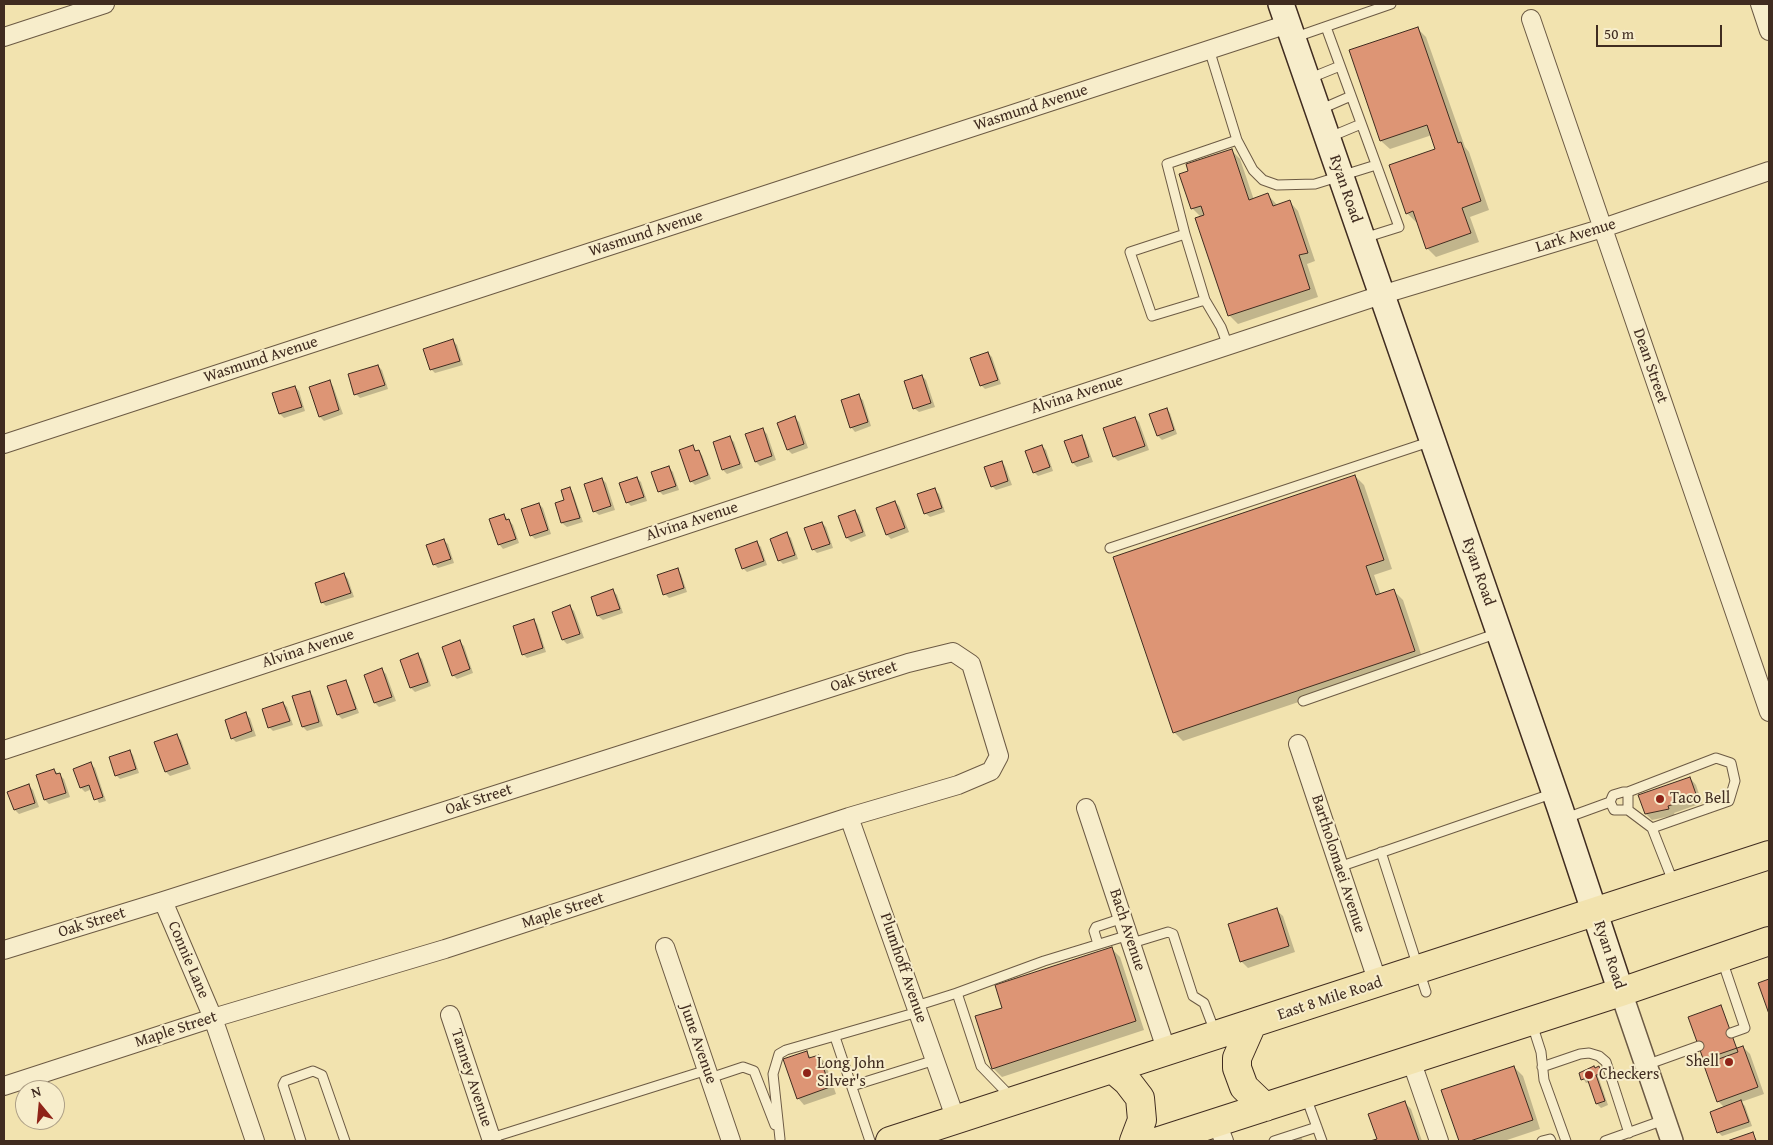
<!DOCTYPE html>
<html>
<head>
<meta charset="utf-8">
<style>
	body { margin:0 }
	#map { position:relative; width:1773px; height:1145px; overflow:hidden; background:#f2e3af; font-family:"Gentium Book Plus",serif }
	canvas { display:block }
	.frame { position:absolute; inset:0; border:5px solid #402c20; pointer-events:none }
	.north { position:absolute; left:15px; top:1080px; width:50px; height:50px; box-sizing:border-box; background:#f7edcb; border:1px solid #aea087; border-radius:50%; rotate:343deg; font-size:14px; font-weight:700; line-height:20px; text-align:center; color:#402c20 }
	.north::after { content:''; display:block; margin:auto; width:18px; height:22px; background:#8f2418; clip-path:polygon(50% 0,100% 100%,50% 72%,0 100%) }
	.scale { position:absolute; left:1596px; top:25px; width:126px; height:22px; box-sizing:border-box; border:2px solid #402c20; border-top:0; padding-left:6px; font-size:15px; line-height:18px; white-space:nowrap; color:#402c20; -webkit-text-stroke:4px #f7edcb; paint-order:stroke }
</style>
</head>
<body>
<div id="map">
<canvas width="1773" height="1145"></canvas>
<div class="frame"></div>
<div class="north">N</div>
<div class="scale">50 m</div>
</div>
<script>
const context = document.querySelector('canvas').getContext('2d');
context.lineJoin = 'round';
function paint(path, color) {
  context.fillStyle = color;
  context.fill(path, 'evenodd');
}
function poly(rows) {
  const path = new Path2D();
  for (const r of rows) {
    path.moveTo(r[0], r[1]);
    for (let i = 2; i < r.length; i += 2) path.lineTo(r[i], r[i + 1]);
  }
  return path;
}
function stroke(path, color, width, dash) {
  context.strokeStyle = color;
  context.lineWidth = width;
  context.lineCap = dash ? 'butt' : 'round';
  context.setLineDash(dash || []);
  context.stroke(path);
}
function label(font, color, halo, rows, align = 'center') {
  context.font = font + ' "Gentium Book Plus",serif';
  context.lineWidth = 4;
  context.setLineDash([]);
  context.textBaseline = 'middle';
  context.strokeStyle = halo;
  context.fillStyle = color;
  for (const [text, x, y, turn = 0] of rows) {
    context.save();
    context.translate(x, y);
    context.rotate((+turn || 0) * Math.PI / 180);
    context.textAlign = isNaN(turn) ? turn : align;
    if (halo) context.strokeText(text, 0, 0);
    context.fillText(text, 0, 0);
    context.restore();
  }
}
paint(poly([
	[1417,28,1426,37,1465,147,1469,152,1489,210,1470,217,1479,242,1436,257,1427,248,1418,221,1416,222,1407,213,1437,150,1432,135,1390,149,1381,141,1351,51],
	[1232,151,1240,159,1254,200,1268,195,1278,206,1290,202,1298,211,1315,261,1307,264,1318,297,1238,324,1229,315,1201,217,1192,208],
	[453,341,457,345,463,365,435,373,431,369],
	[988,353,992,357,1001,384,985,389,981,385],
	[378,366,382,370,388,389,360,398,356,394],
	[922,376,926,380,935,407,919,412,914,408],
	[329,382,333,386,343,414,324,421,320,417],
	[295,387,299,391,305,411,284,418,280,414],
	[858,396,863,400,871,426,855,432,851,427],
	[1166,409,1170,413,1177,434,1162,440,1158,436],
	[795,418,799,422,808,448,792,454,788,450,779,423],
	[1135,418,1139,422,1149,450,1118,461,1114,457],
	[763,430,767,434,776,460,760,466,756,462],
	[1081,436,1085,440,1093,462,1077,467,1073,463,1066,442],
	[730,438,734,442,743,468,727,474,723,470],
	[1042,446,1046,450,1053,471,1038,476,1034,472],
	[692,447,702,455,711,479,695,485,691,481],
	[1001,462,1005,466,1012,485,996,490,992,486],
	[669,468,673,472,679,490,663,495,659,491],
	[1355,476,1364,485,1392,569,1374,575,1381,595,1394,591,1403,600,1423,660,1183,741,1174,732],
	[637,478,641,482,647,501,631,506,627,502],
	[602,479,606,483,615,510,599,515,594,511],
	[569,489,573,493,583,522,567,527,562,523,556,504,566,501],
	[935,490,939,494,945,512,930,517,925,513],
	[895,502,899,506,909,532,891,539,887,535,878,508],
	[539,504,543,508,551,534,535,539,531,535],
	[855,511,859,515,866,536,851,542,847,538],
	[504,515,513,525,519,543,503,549,499,544],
	[822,523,826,527,833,548,817,553,813,549],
	[787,534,791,538,798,559,783,564,779,560],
	[443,540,448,544,454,563,438,568,434,564],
	[757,543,761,547,767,565,747,572,743,568],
	[677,570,681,574,687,592,669,598,665,594],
	[344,574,348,579,354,597,326,606,322,602],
	[613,591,617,595,623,613,603,620,598,616,592,597],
	[570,607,574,611,584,638,567,644,563,640],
	[533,620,537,624,546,652,527,658,523,654],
	[460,642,464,646,473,673,457,679,453,675],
	[418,655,422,659,431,686,415,692,411,688],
	[382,670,386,674,396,701,379,707,375,703,365,675],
	[345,682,349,686,359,713,342,719,338,715],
	[309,692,313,696,323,726,307,731,303,727,294,697],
	[283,703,287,707,293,725,273,731,269,727],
	[245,714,250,718,256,736,236,742,232,738],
	[176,736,181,740,191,769,170,776,166,772,156,743],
	[129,751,133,755,139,773,120,779,116,775],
	[91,764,95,768,106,801,99,803,92,789,85,792,81,788],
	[54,770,64,779,70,797,49,804,45,800,37,776],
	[1690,778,1696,785,1702,803,1674,813,1675,815,1652,820,1646,814],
	[29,786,33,790,39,807,19,814,15,810,9,792],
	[1276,910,1283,916,1295,952,1248,968,1241,961],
	[1111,948,1120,957,1144,1030,1002,1077,993,1068,1004,1008],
	[1721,1006,1737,1049,1743,1047,1750,1054,1764,1094,1741,1102,1745,1106,1752,1126,1722,1136,1718,1132,1725,1108,1718,1101],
	[806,1053,812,1058,818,1056,825,1062,836,1094,804,1105,798,1098],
	[1514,1067,1523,1076,1540,1129,1504,1141,1460,1141,1442,1090],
	[1598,1068,1604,1078,1599,1079,1608,1105,1601,1108,1597,1104,1590,1082,1586,1083,1580,1073],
	[1405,1103,1411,1109,1422,1141,1374,1141,1378,1140],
	[1752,1134,1758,1141,1730,1141],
	[1301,1137,1303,1141,1290,1141]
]), '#0003');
const building = poly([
	[1418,27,1458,143,1461,142,1481,201,1462,208,1471,233,1426,249,1413,211,1406,214,1389,165,1435,149,1427,125,1380,141,1349,50,1418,27],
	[1232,149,1249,200,1268,193,1273,206,1290,200,1308,253,1299,255,1310,289,1228,316,1195,218,1204,215,1201,206,1191,209,1179,174,1188,171,1186,164,1232,149],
	[453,339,460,361,430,370,423,349,453,339],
	[988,352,998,380,980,386,970,358,988,352],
	[378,365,385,385,354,395,348,374,378,365],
	[922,375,931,403,913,409,904,381,922,375],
	[330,380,339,410,319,417,309,387,330,380],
	[295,386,302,407,279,414,272,393,295,386],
	[859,394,868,422,850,428,841,400,859,394],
	[1167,408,1174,430,1157,436,1149,414,1167,408],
	[795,416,804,444,787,450,777,423,795,416],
	[1135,417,1145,446,1113,457,1103,428,1135,417],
	[763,428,772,456,755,462,745,434,763,428],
	[1082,435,1089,457,1072,463,1064,441,1082,435],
	[730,436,740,464,722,470,713,442,730,436],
	[693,445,695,451,699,450,708,475,690,482,679,450,693,445],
	[1042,445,1050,467,1033,473,1025,451,1042,445],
	[1002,461,1008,481,991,487,984,467,1002,461],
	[669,466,676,486,658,492,651,472,669,466],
	[1355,475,1384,560,1366,566,1376,595,1394,589,1415,651,1173,733,1113,557,1355,475],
	[637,477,644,497,626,503,619,483,637,477],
	[602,478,611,506,593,512,584,484,602,478],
	[570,487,580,518,561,523,555,503,564,500,561,490,570,487],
	[935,488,942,508,924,514,917,494,935,488],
	[895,501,905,528,886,535,876,508,895,501],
	[539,503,548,530,530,536,521,509,539,503],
	[855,510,863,532,846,538,838,516,855,510],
	[504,514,506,520,509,519,516,539,498,545,489,519,504,514],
	[822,522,830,544,812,550,804,528,822,522],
	[787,532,795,555,778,561,770,539,787,532],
	[444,539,451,559,433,565,426,545,444,539],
	[757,541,764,561,742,569,735,549,757,541],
	[678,568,684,588,663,595,657,575,678,568],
	[344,573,351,593,321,603,315,583,344,573],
	[613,589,620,609,597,616,591,597,613,589],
	[570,605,580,634,562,640,552,612,570,605],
	[534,619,543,648,522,655,513,626,534,619],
	[460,640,470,669,452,676,442,647,460,640],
	[418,653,428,682,410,688,400,660,418,653],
	[382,668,392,697,374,703,364,675,382,668],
	[346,680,356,709,337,715,327,686,346,680],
	[310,691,319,722,302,727,292,696,310,691],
	[283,702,290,721,268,728,262,709,283,702],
	[246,712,252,731,231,739,225,720,246,712],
	[177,734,188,764,165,772,154,742,177,734],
	[130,750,136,769,115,776,109,757,130,750],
	[91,762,103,797,94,800,89,785,80,788,73,769,91,762],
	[54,769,56,774,60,773,66,793,44,800,36,775,54,769],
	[1690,777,1697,797,1668,806,1669,809,1645,814,1638,795,1690,777],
	[29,784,35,803,14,810,7,792,29,784],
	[1277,908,1289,946,1240,962,1228,924,1277,908],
	[1112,947,1136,1021,992,1069,975,1016,1002,1008,995,985,1112,947],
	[1769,979,1769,1014,1758,983,1769,979],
	[1721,1005,1738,1052,1705,1064,1688,1017,1721,1005],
	[1743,1046,1758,1087,1717,1102,1702,1060,1743,1046],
	[807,1051,809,1058,819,1055,830,1087,797,1099,783,1059,807,1051],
	[1514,1066,1533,1120,1470,1141,1459,1141,1441,1090,1514,1066],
	[1594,1066,1595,1068,1599,1066,1601,1074,1596,1075,1605,1101,1596,1104,1587,1078,1581,1080,1579,1073,1594,1066],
	[1741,1100,1749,1122,1717,1133,1710,1112,1741,1100],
	[1405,1101,1419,1141,1370,1141,1377,1139,1368,1114,1405,1101],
	[1753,1132,1756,1141,1727,1141,1753,1132]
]);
paint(building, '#dd9575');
stroke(building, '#402c20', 1);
const service = poly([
	[1326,27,1399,227,1364,238],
	[1293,38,1391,4],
	[1308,79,1340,66],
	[1319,110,1351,96],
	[1330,137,1361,124],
	[1237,140,1253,170,1263,180,1277,185,1315,184,1376,165],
	[1185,234,1167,164,1237,140,1209,49],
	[1205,300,1152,316,1130,252,1185,234,1205,300,1221,327,1228,346],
	[1110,548,1432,441],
	[1303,701,1498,633],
	[1610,802,1614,810,1628,810,1652,828,1729,801,1735,781,1731,763,1716,758,1628,792],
	[1566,818,1610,802,1613,795,1623,792,1628,792,1628,810],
	[1652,828,1674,884],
	[1381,852,1426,992],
	[1339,867,1554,793],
	[1132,943,1168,932,1173,934,1193,996,1204,1003,1215,1032],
	[1098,944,1094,931,1096,927,1123,918],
	[1722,960,1745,1028,1731,1033],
	[916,1006,957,993],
	[1532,1024,1541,1052,1544,1080,1566,1141],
	[835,1037,870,1141],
	[1646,1065,1699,1046],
	[1542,1067,1580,1054,1589,1053,1599,1056,1606,1062,1629,1133],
	[710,1078,743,1067,754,1071,775,1125],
	[852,1086,935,1060],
	[1011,1097,981,1066,957,993,1044,961,1129,935],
	[1306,1097,1322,1141],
	[491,1138,707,1070],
	[780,1139,773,1074,779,1054,786,1050,918,1012],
	[301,1141,283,1085,285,1081,313,1071,322,1075,345,1141],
	[1274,1141,1317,1127],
	[1542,1141,1550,1139,1551,1141],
	[1605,1141,1664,1120]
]);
const minor = poly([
	[1760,4,1769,31],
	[1531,19,1769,712],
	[4,37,105,4],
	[4,444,1288,24],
	[1298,744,1378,983],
	[4,750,1381,295,1603,228,1769,171],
	[1086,808,1167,1052],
	[849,817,956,1120],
	[163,901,213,1018,255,1141],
	[665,947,731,1141],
	[4,950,163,901,908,663,953,652,971,664,999,756,991,771,958,785,849,817,445,949,213,1018,4,1086],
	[450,1015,492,1141],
	[1411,1060,1439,1141],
	[1217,1123,1224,1141]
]);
const tertiary = poly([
	[1621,992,1672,1141]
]);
const secondary = poly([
	[1281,4,1560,808,1621,992]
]);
const trunk = poly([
	[1252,1024,1237,1058,1237,1068,1244,1087,1265,1107],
	[1113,1069,1127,1081,1140,1098,1142,1120,1134,1141],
	[890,1141,1769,855],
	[1159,1141,1621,992,1769,941]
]);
stroke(service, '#6c5a44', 11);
stroke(minor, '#6c5a44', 20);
stroke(tertiary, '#6c5a44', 24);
stroke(secondary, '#402c20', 28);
stroke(trunk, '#402c20', 30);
stroke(service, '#f7edcb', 9);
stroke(minor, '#f7edcb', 18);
stroke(tertiary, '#f7edcb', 21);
stroke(secondary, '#f7edcb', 25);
stroke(trunk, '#f2e3af', 28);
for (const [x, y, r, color] of [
	[1660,799,5,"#8f2418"],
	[1729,1062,5,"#8f2418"],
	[807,1073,5,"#8f2418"],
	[1589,1075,5,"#8f2418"]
]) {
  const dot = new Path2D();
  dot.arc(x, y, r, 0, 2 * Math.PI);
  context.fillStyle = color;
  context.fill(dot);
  stroke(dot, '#f7edcb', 2);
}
label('16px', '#402c20', '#f7edcb', [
	["Wasmund Avenue",1031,108,-18],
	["Ryan Road",1345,189,71],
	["Wasmund Avenue",646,234,-18],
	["Lark Avenue",1576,236,-17],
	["Wasmund Avenue",261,360,-18],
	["Dean Street",1650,366,71],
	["Alvina Avenue",1077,395,-18],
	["Alvina Avenue",692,522,-18],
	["Ryan Road",1478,572,71],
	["Alvina Avenue",308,649,-18],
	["Oak Street",864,677,-18],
	["Oak Street",479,800,-18],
	["Bartholomaei Avenue",1338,864,72],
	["Maple Street",563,911,-18],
	["Oak Street",92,923,-17],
	["Bach Avenue",1127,930,72],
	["Ryan Road",1609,955,72],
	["Connie Lane",188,960,67],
	["Plumhoff Avenue",903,968,71],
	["East 8 Mile Road",1330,999,-18],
	["Maple Street",176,1030,-18],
	["June Avenue",698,1044,71],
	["Tanney Avenue",471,1078,72]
]);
label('16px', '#402c20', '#f7edcb', [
	["Taco Bell",1670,799],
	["Shell",1719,1062,"right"],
	["Long John",817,1064],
	["Silver's",817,1082],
	["Checkers",1599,1075]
], 'left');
</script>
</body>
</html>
